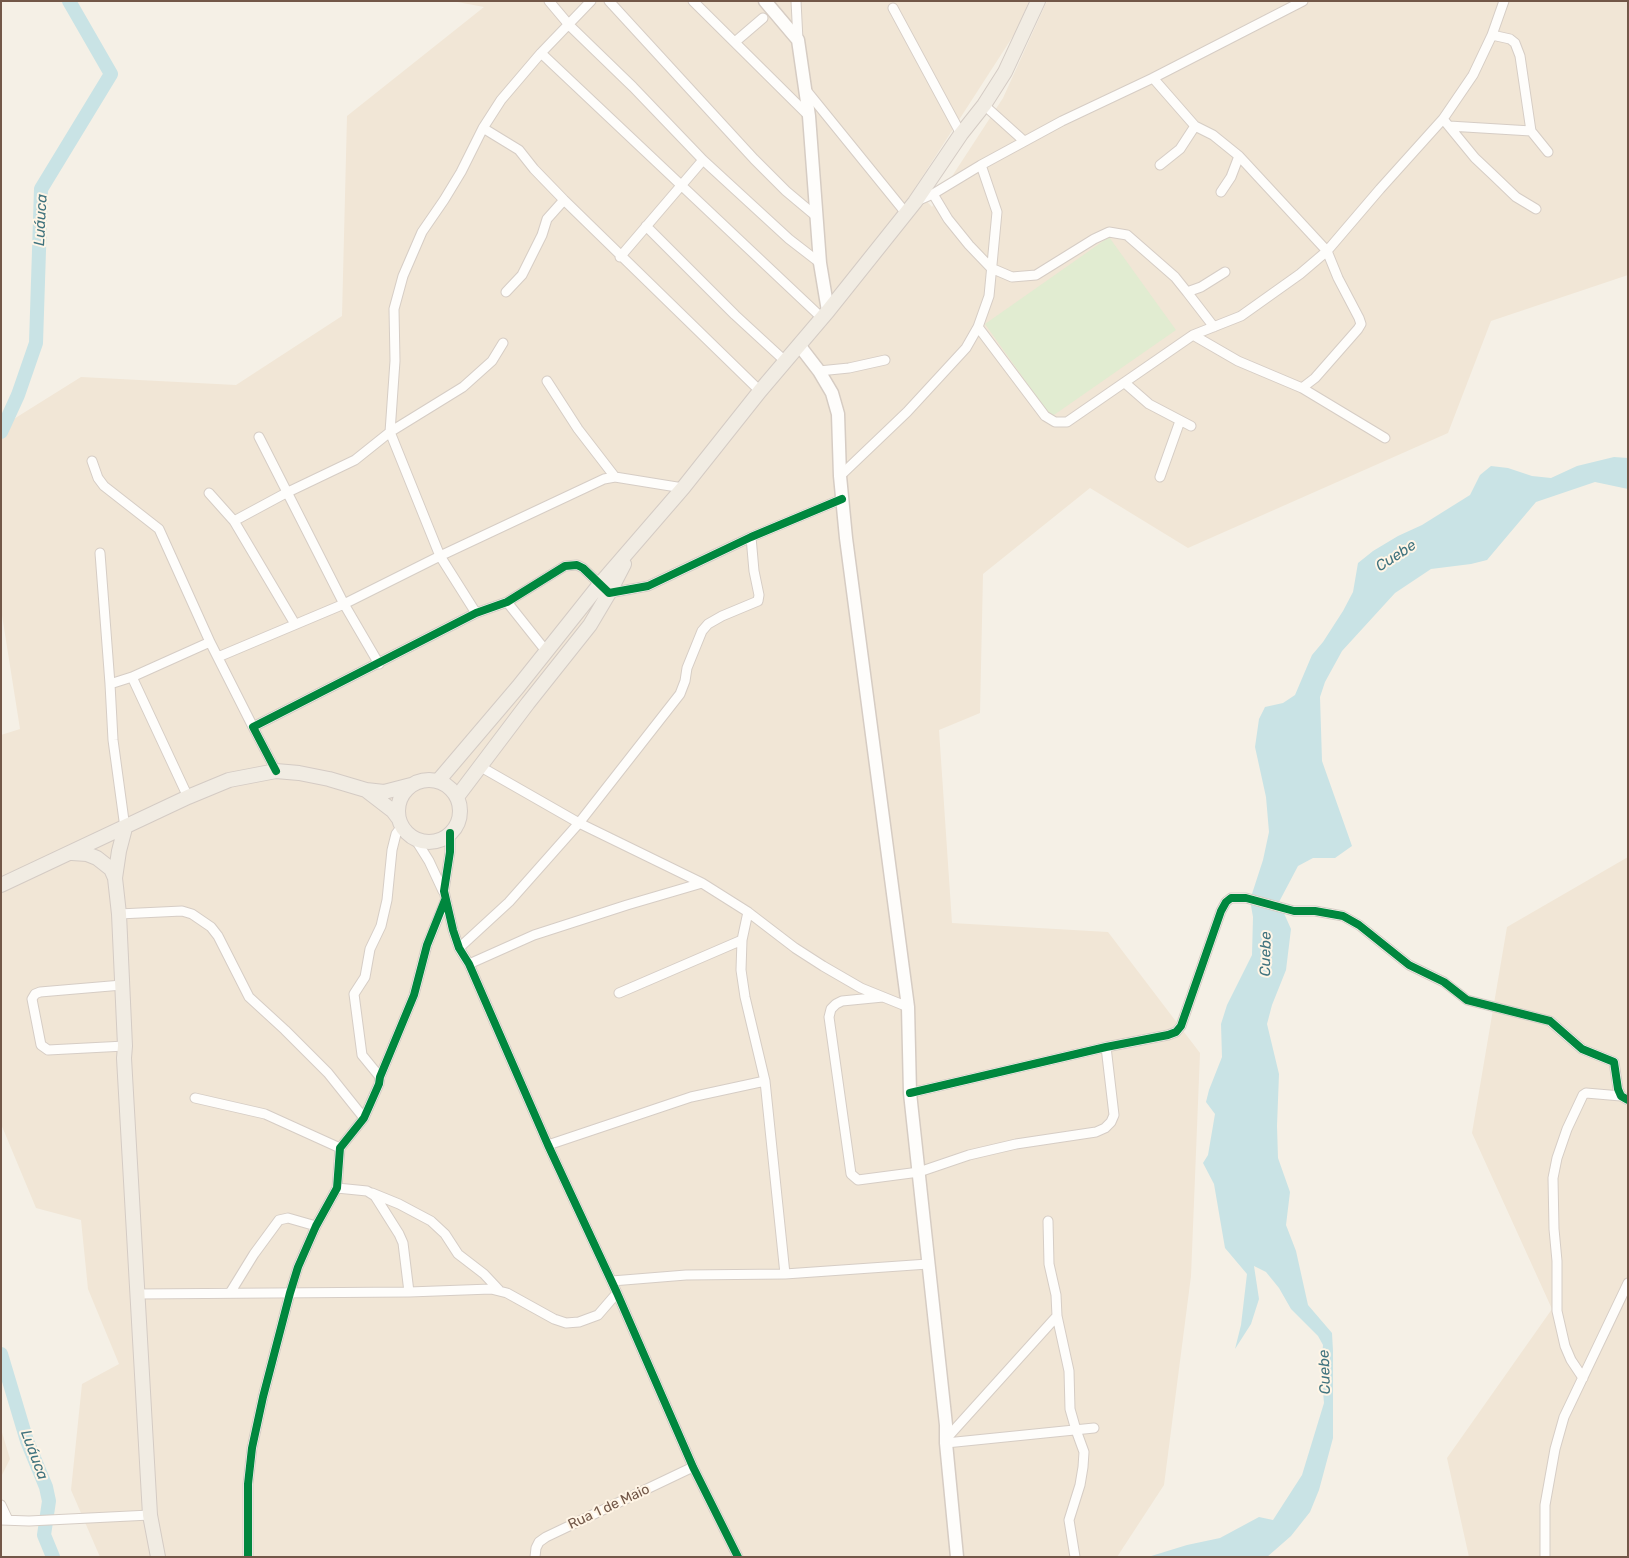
<!DOCTYPE html>
<html>
<head>
<meta charset="utf-8">
<style>
	body { margin:0 }
	#map { position:relative; width:1629px; height:1558px; overflow:hidden; background:#f5f0e6; font-family:Rubik,sans-serif }
	canvas { display:block }
	.frame { position:absolute; inset:0; border:2px solid #725748; pointer-events:none }
</style>
</head>
<body>
<div id="map">
<canvas width="1629" height="1558"></canvas>
<div class="frame"></div>
</div>
<script>
const context = document.querySelector('canvas').getContext('2d');
context.lineJoin = 'round';
function paint(path, color) {
  context.fillStyle = color;
  context.fill(path, 'evenodd');
}
function poly(rows) {
  const path = new Path2D();
  for (const r of rows) {
    if (r.length === 3) {
      path.moveTo(r[0] + r[2], r[1]);
      path.arc(r[0], r[1], r[2], 0, 2 * Math.PI);
      continue;
    }
    path.moveTo(r[0], r[1]);
    for (let i = 2; i < r.length; i += 2) path.lineTo(r[i], r[i + 1]);
  }
  return path;
}
function stroke(path, color, width, dash) {
  context.strokeStyle = color;
  context.lineWidth = width;
  context.lineCap = dash ? 'butt' : 'round';
  context.setLineDash(dash || []);
  context.stroke(path);
}
function label(font, color, halo, rows, align = 'center') {
  context.font = font + ' Rubik,sans-serif';
  context.lineWidth = 4;
  context.setLineDash([]);
  context.textBaseline = 'middle';
  context.strokeStyle = halo;
  context.fillStyle = color;
  for (const [text, x, y, turn = 0] of rows) {
    context.save();
    context.translate(x, y);
    context.rotate((+turn || 0) * Math.PI / 180);
    context.textAlign = isNaN(turn) ? turn : align;
    if (halo) context.strokeText(text, 0, 0);
    context.fillText(text, 0, 0);
    context.restore();
  }
}
paint(poly([
	[452,1,1029,1,1017,30,915,188,932,207,1003,98,1047,1,1628,1,1628,275,1491,321,1448,433,1188,548,1090,488,983,574,980,713,939,730,952,923,1108,932,1200,1053,1191,1276,1164,1485,1117,1557,100,1557,71,1490,82,1384,119,1364,88,1289,81,1220,36,1208,1,1124,1,735,20,729,1,609,1,427,81,377,236,385,342,316,347,116,484,7],
	[1628,857,1628,1557,1469,1557,1447,1458,1552,1309,1472,1133,1507,927],
	[1,1429,10,1459,1,1477]
]), '#f1e6d6');
paint(poly([
	[1109,237,1176,330,1051,417,985,324]
]), '#e1ecd1');
paint(poly([
	[1614,457,1628,458,1628,489,1595,482,1536,502,1487,560,1471,564,1431,569,1395,593,1342,651,1325,682,1320,697,1322,761,1352,846,1335,858,1313,858,1298,866,1279,902,1291,929,1286,970,1272,1005,1267,1024,1279,1074,1277,1126,1278,1158,1290,1192,1286,1225,1296,1251,1308,1305,1332,1333,1333,1351,1333,1438,1319,1490,1310,1512,1291,1536,1267,1557,1148,1557,1187,1545,1220,1538,1259,1517,1273,1520,1302,1475,1324,1403,1321,1369,1323,1345,1318,1336,1291,1309,1279,1288,1266,1272,1254,1266,1259,1299,1251,1324,1235,1349,1241,1325,1247,1274,1225,1248,1214,1184,1203,1163,1208,1155,1215,1114,1206,1102,1209,1090,1222,1057,1221,1024,1227,1005,1252,955,1253,917,1250,900,1263,860,1269,832,1266,797,1255,747,1259,719,1265,707,1283,703,1295,695,1312,655,1323,642,1343,611,1353,592,1358,563,1373,551,1398,536,1422,525,1470,495,1480,475,1491,466,1508,468,1532,476,1551,478,1577,466]
]), '#c9e3e5');
stroke(poly([
	[1,432,18,395,36,343,41,189,111,74,69,1],
	[1,1354,27,1441,46,1487,49,1501,44,1535,53,1557]
]), '#c9e3e5', 14);
const street = poly([
	[549,1,570,26,633,87,703,160,789,239,820,263],
	[609,1,754,159,786,191,817,217],
	[693,1,809,116],
	[796,1,798,40],
	[893,8,961,134],
	[1492,35,1510,39,1515,43,1520,56,1531,131,1548,152],
	[735,42,763,18],
	[541,53,822,318],
	[1153,78,1195,126,1213,135,1239,156,1327,251,1338,278,1359,318,1361,324,1358,329,1315,378,1302,388],
	[806,90,905,212],
	[984,105,1024,141],
	[1443,119,1475,158,1492,174,1516,197,1536,209],
	[1449,126,1531,131],
	[483,128,519,150,534,169,564,200,760,391],
	[1160,165,1180,149,1195,126],
	[1221,192,1231,177,1239,156],
	[933,194,948,219,969,245,991,268,1012,277,1036,275,1094,239,1109,232,1127,235,1175,277,1187,292,1201,287,1225,272],
	[917,201,933,194,981,165,1062,121,1153,78,1303,1],
	[646,226,735,315,785,361],
	[620,257,703,160],
	[506,292,522,275,542,235,547,219,564,200],
	[1187,292,1214,327],
	[978,327,1045,416,1055,422,1067,422,1193,335],
	[819,371,849,368,885,360],
	[547,381,578,429,615,477],
	[1125,383,1149,404,1191,426],
	[259,437,344,604,379,664],
	[1385,438,1302,388,1238,361,1193,335,1241,316,1300,274,1327,251,1380,189,1443,119,1473,75,1492,35,1504,1],
	[92,461,98,478,104,486,159,529,210,642,253,727],
	[840,476,907,412,966,348,978,327,989,296,997,212,981,165],
	[1160,477,1180,421],
	[209,493,234,521,295,624],
	[234,521,286,493,355,460,390,432,463,387,492,361,503,343],
	[100,553,110,684],
	[507,602,546,651],
	[476,613,440,556,390,432,395,361,394,309,403,276,422,232,444,200,461,172,483,128,501,100,541,53,591,1],
	[218,657,344,604,440,556,604,479,615,477,683,488],
	[481,767,579,823,702,883],
	[276,771,253,727,476,613,507,602,565,566,577,565,583,568,609,593,648,586,751,537,842,499],
	[188,797,132,677,210,642],
	[125,828,113,740,110,684,132,677],
	[450,833,450,852,444,891,453,930,459,948,469,964,548,1145,617,1293,693,1467,738,1557],
	[414,837,429,861,443,891],
	[748,912,742,940,741,970,745,997,765,1081,785,1274],
	[119,914,182,911,192,914,211,927,218,936,249,997,285,1030,328,1073,364,1118],
	[459,948,509,902,579,823,680,694,685,681,687,668,702,631,708,624,722,616,758,601,759,595,754,571,751,537],
	[469,964,534,935,627,905,702,883,748,912,795,948,823,966,861,988,908,1007],
	[122,985,40,992,35,994,32,999,41,1045,48,1050,125,1046],
	[619,993,742,940],
	[883,997,842,1001,836,1004,831,1009,829,1017,851,1174,858,1180,919,1172,969,1155,1016,1144,1096,1132,1105,1128,1111,1122,1114,1115,1106,1047],
	[380,1077,362,1055,354,994,365,977,370,949,381,926,387,900,392,850,396,834,402,826],
	[910,1093,1106,1047,1168,1035,1176,1032,1181,1026,1221,911,1226,902,1231,898,1246,898,1294,911,1315,911,1343,916,1359,925,1409,965,1444,982,1467,1000,1550,1021,1582,1049,1614,1062,1618,1089,1621,1096,1628,1100],
	[195,1098,265,1114,340,1148],
	[548,1145,691,1097,765,1081],
	[337,1188,367,1191,375,1196,399,1234,403,1243,409,1292],
	[372,1193,399,1204,431,1221,445,1234,458,1254,484,1274,499,1290],
	[1048,1221,1049,1264,1056,1295,1057,1316,1069,1371,1070,1409,1076,1430,1084,1452,1083,1467,1080,1485,1069,1520,1075,1557],
	[612,1281,686,1275,785,1274,928,1264],
	[230,1293,254,1254,279,1220,288,1218,316,1226],
	[137,1294,409,1292,491,1289,507,1293,554,1319,566,1323,579,1322,598,1315,617,1293],
	[1583,1378,1571,1360,1565,1346,1557,1311,1557,1261,1554,1229,1553,1178,1557,1158,1567,1129,1583,1095,1586,1093,1621,1096],
	[946,1439,1057,1316],
	[946,1443,1094,1428],
	[1,1505,8,1520],
	[1,1520,29,1521,150,1515],
	[248,1557,248,1484,252,1448,263,1397,290,1293,298,1267,316,1226,337,1188,340,1148,364,1118,379,1084,380,1077,414,995,427,945,445,901],
	[535,1557,536,1548,539,1542,546,1537,693,1467],
	[1545,1557,1545,1505,1555,1449,1564,1417,1628,1283]
]);
const secondary = poly([
	[765,1,798,40,809,116,820,263,828,311],
	[799,345,819,371,832,393,838,414,840,476,846,538,908,1007,910,1093,946,1425,946,1443,957,1557]
]);
const primary = poly([
	[429,811,31],
	[438,781,518,687,600,584,683,488,760,391,828,311,915,202,961,134,984,105,1005,72,1038,1],
	[367,791,393,811,399,819],
	[457,797,528,703,590,625,609,593,624,564],
	[125,828,119,851,115,878,119,914,125,1046,124,1058,150,1515,158,1557],
	[72,853,87,854,97,858,111,869,115,878],
	[1,885,188,797,229,780,276,771,299,773,329,779,366,790,384,792,411,785]
]);
stroke(street, '#d6cdc5', 11);
stroke(secondary, '#d6ccc3', 15);
stroke(primary, '#d4cbc4', 16);
stroke(street, '#fefdfb', 9);
stroke(secondary, '#fefdfb', 12);
stroke(primary, '#f1ece3', 14);
stroke(poly([
	[276,771,253,727,476,613,507,602,565,566,577,565,583,568,609,593,648,586,751,537,842,499],
	[450,833,450,852,444,891,453,930,459,948,469,964,548,1145,617,1293,693,1467,738,1557],
	[910,1093,1106,1047,1168,1035,1176,1032,1181,1026,1221,911,1226,902,1231,898,1246,898,1294,911,1315,911,1343,916,1359,925,1409,965,1444,982,1467,1000,1550,1021,1582,1049,1614,1062,1618,1089,1621,1096,1628,1100],
	[248,1557,248,1484,252,1448,263,1397,290,1293,298,1267,316,1226,337,1188,340,1148,364,1118,379,1084,380,1077,414,995,427,945,445,900]
]), '#00873e', 8);
label('14px', '#725748', '#fff5e6', [
	["Rua 1 de Maio",609,1507,-25]
]);
label('italic 15px', '#40737e', '#fff5e6', [
	["Luáuca",41,220,-87],
	["Cuebe",1396,556,-33],
	["Cuebe",1266,954,-89],
	["Cuebe",1325,1372,-92],
	["Luáuca",34,1455,69]
]);
</script>
</body>
</html>
